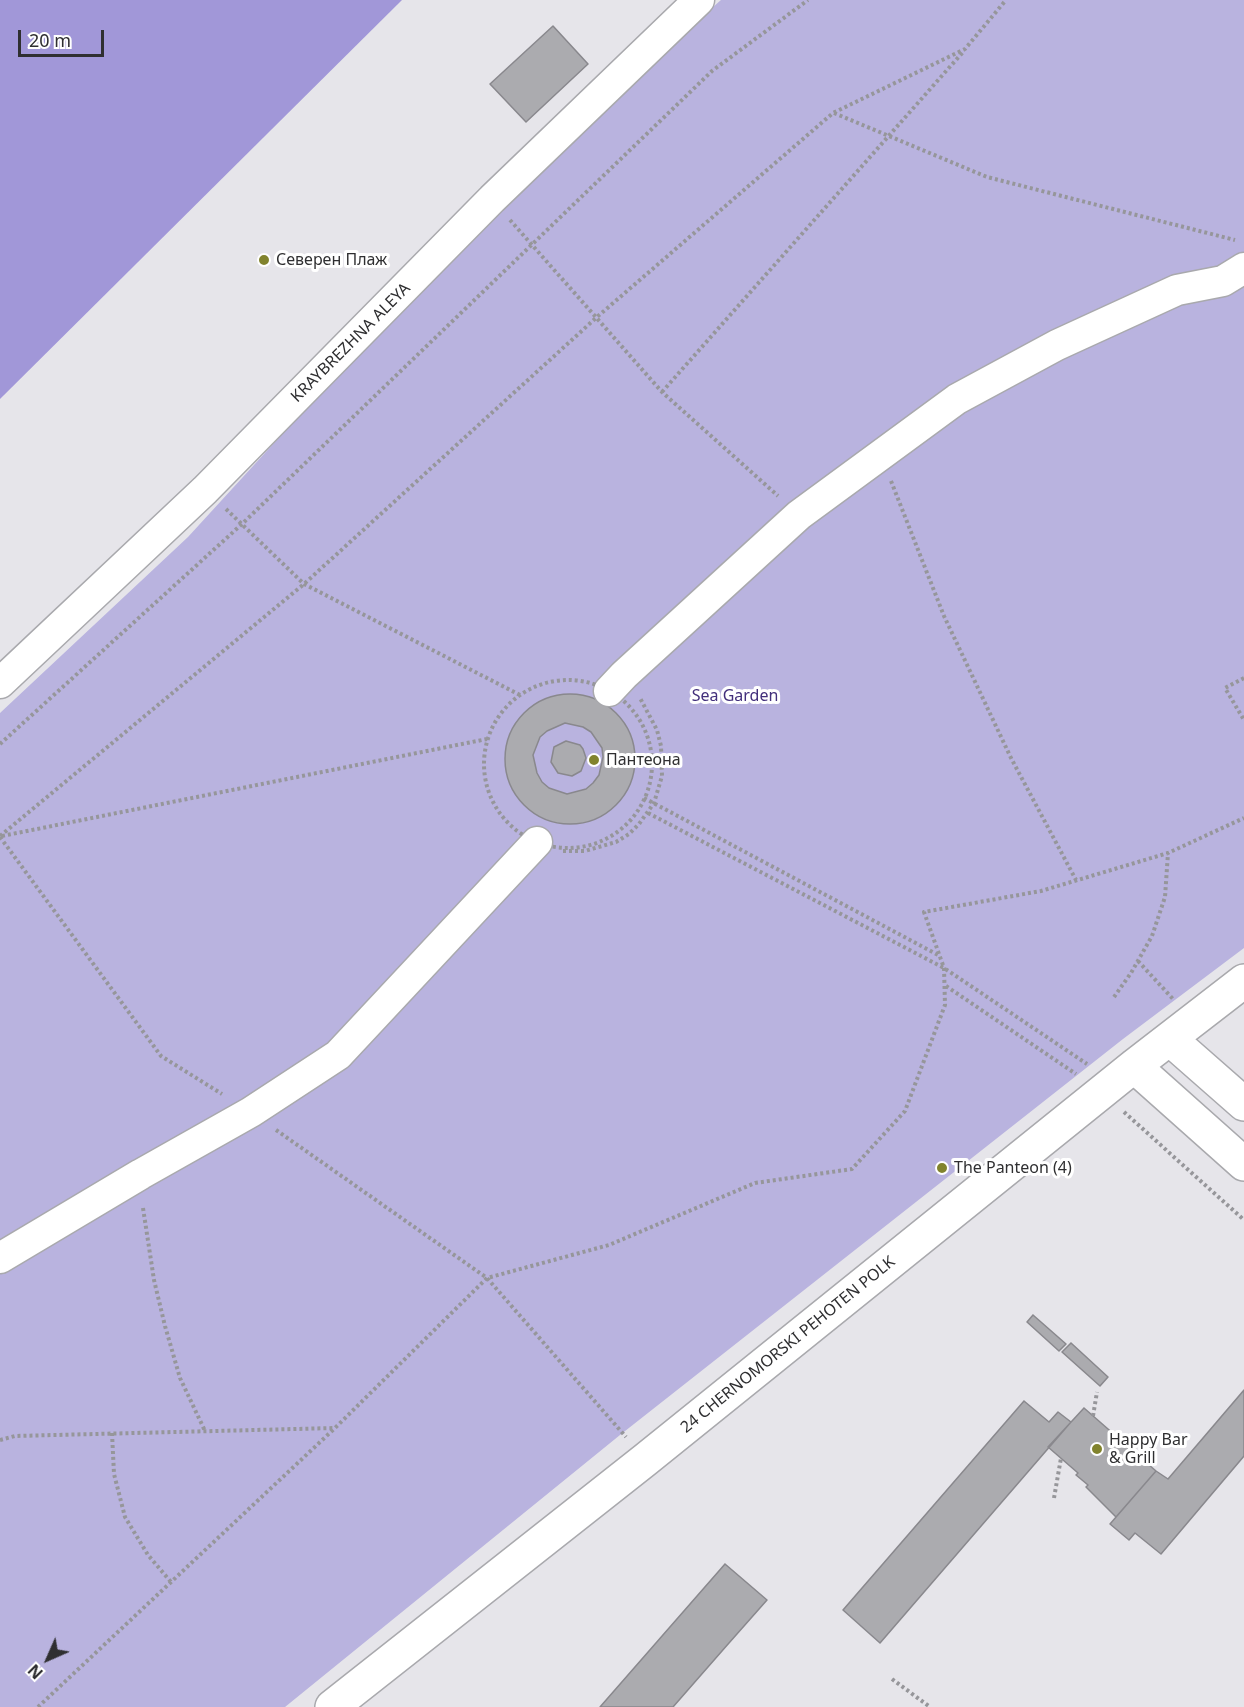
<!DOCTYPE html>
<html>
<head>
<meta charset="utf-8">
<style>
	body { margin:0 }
	#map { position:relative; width:1244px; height:1707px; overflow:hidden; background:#e6e5ea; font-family:"Noto Sans",sans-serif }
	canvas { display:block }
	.north { position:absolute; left:18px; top:1629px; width:60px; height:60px; -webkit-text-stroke:4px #fff; paint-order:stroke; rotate:225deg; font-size:16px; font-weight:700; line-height:24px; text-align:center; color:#2f2f31 }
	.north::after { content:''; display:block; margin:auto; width:21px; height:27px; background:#2f2f31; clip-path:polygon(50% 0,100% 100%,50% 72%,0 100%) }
	.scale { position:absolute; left:18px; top:30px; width:86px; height:27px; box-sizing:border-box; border:3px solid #2f2f31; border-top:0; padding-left:8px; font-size:18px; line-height:21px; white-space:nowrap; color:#2f2f31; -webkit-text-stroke:4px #fff; paint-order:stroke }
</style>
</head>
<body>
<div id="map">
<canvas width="1244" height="1707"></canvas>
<div class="north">N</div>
<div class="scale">20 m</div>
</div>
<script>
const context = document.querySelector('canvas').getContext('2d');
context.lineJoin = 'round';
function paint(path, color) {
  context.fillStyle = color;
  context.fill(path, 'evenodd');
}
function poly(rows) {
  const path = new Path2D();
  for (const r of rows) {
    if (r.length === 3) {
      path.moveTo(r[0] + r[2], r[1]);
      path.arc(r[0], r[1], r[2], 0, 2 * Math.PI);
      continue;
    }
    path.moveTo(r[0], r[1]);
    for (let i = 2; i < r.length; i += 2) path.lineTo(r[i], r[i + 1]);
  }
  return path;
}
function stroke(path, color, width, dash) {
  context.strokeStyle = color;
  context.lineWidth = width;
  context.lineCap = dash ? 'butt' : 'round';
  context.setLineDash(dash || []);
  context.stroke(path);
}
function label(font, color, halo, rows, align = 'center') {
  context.font = font + ' "Noto Sans",sans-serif';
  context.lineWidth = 6;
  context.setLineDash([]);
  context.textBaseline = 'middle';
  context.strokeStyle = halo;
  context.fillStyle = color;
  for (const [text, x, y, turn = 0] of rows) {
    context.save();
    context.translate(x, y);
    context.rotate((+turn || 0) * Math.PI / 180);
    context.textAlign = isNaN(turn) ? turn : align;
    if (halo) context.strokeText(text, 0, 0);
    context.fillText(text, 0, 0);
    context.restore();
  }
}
paint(poly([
	[721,0,1244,0,1244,948,1123,1039,620,1435,285,1707,0,1707,0,713,188,537,514,181]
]), '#b9b3df');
paint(poly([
	[0,0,402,0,0,399]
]), '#a197d8');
const building = poly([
	[553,26,588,64,526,122,490,84,553,26],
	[570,759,65],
	[565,723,583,727,591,732,602,748,603,757,599,775,593,783,586,789,567,794,549,788,542,782,537,773,533,755,540,737,547,731,565,723],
	[566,741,580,745,583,749,586,758,581,771,572,776,558,773,551,762,554,747,566,741],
	[1033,1315,1066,1344,1059,1351,1027,1322,1033,1315],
	[1071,1343,1108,1377,1100,1386,1062,1352,1071,1343],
	[1244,1390,1244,1456,1161,1554,1135,1533,1129,1540,1110,1524,1156,1471,1168,1479,1244,1390],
	[1024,1401,1049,1422,1058,1412,1071,1422,880,1643,843,1610,1024,1401],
	[1084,1408,1156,1471,1116,1517,1086,1487,1088,1485,1076,1475,1078,1473,1048,1447,1084,1408],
	[725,1564,767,1600,729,1643,673,1707,600,1707,725,1564]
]);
paint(building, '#ababaf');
stroke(building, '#89888d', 1.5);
const street = poly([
	[0,683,205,490,492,199,699,0],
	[609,691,624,675,799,515,957,399,1057,345,1177,290,1223,281,1244,268],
	[0,1258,141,1174,251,1112,338,1055,537,842]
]);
const secondary = poly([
	[1170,1039,1244,1104],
	[1134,1066,1244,1164],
	[332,1707,645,1460,1134,1066,1244,981]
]);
stroke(street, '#a9a9ad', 33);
stroke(secondary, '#a9a9ad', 36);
stroke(poly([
	[834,113,987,177,1235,240],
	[510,220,662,392,778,496],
	[662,392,963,52],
	[891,481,944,616,1011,758,1076,880],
	[226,509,304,584,520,695],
	[1244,678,1225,688,1244,720],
	[568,764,84],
	[0,744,242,524,712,71,808,0],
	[644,798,940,956],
	[648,813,944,968,1087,1064],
	[0,836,304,584,597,317,833,113,965,49,1006,0],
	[2,836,487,739],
	[0,837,161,1056,222,1094],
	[563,851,585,851,616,842,629,834,639,824,654,803,662,776,661,746,657,730,640,698],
	[1138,961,1173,999],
	[946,986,1076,1074],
	[1114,997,1131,973,1152,936,1165,897,1168,853],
	[1124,1112,1244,1220],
	[276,1130,487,1278,626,1437],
	[143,1208,154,1280,165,1326,180,1378,205,1431],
	[1093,1416,1097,1392],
	[112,1433,114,1474,125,1517,148,1555,171,1582],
	[0,1440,15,1436,335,1428],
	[1054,1498,1061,1458],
	[892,1679,930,1707],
	[38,1707,335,1428,487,1278,609,1245,755,1183,852,1169,905,1111,945,1005,944,968,924,912,1041,891,1168,853,1244,818]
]), '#96969a', 4, [3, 3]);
stroke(street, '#fff', 30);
stroke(secondary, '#fff', 33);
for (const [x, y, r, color] of [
	[264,260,6,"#81832d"],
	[594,760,6,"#81832d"],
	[942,1168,6,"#81832d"],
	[1097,1449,6,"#81832d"]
]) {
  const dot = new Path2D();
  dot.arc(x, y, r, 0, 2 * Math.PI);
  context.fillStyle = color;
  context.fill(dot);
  stroke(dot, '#fff', 2);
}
label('16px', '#2f2f31', '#fff', [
	["Северен Плаж",276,260],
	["Пантеона",606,760],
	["The Panteon (4)",954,1168],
	["Happy Bar",1109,1440],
	["& Grill",1109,1458]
], 'left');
label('16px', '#2f2f31', '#fff', [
	["KRAYBREZHNA ALEYA",351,343,-45],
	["24 CHERNOMORSKI PEHOTEN POLK",788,1345,-39]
]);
label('16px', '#422f7b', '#fff', [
	["Sea Garden",735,696]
]);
</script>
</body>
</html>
